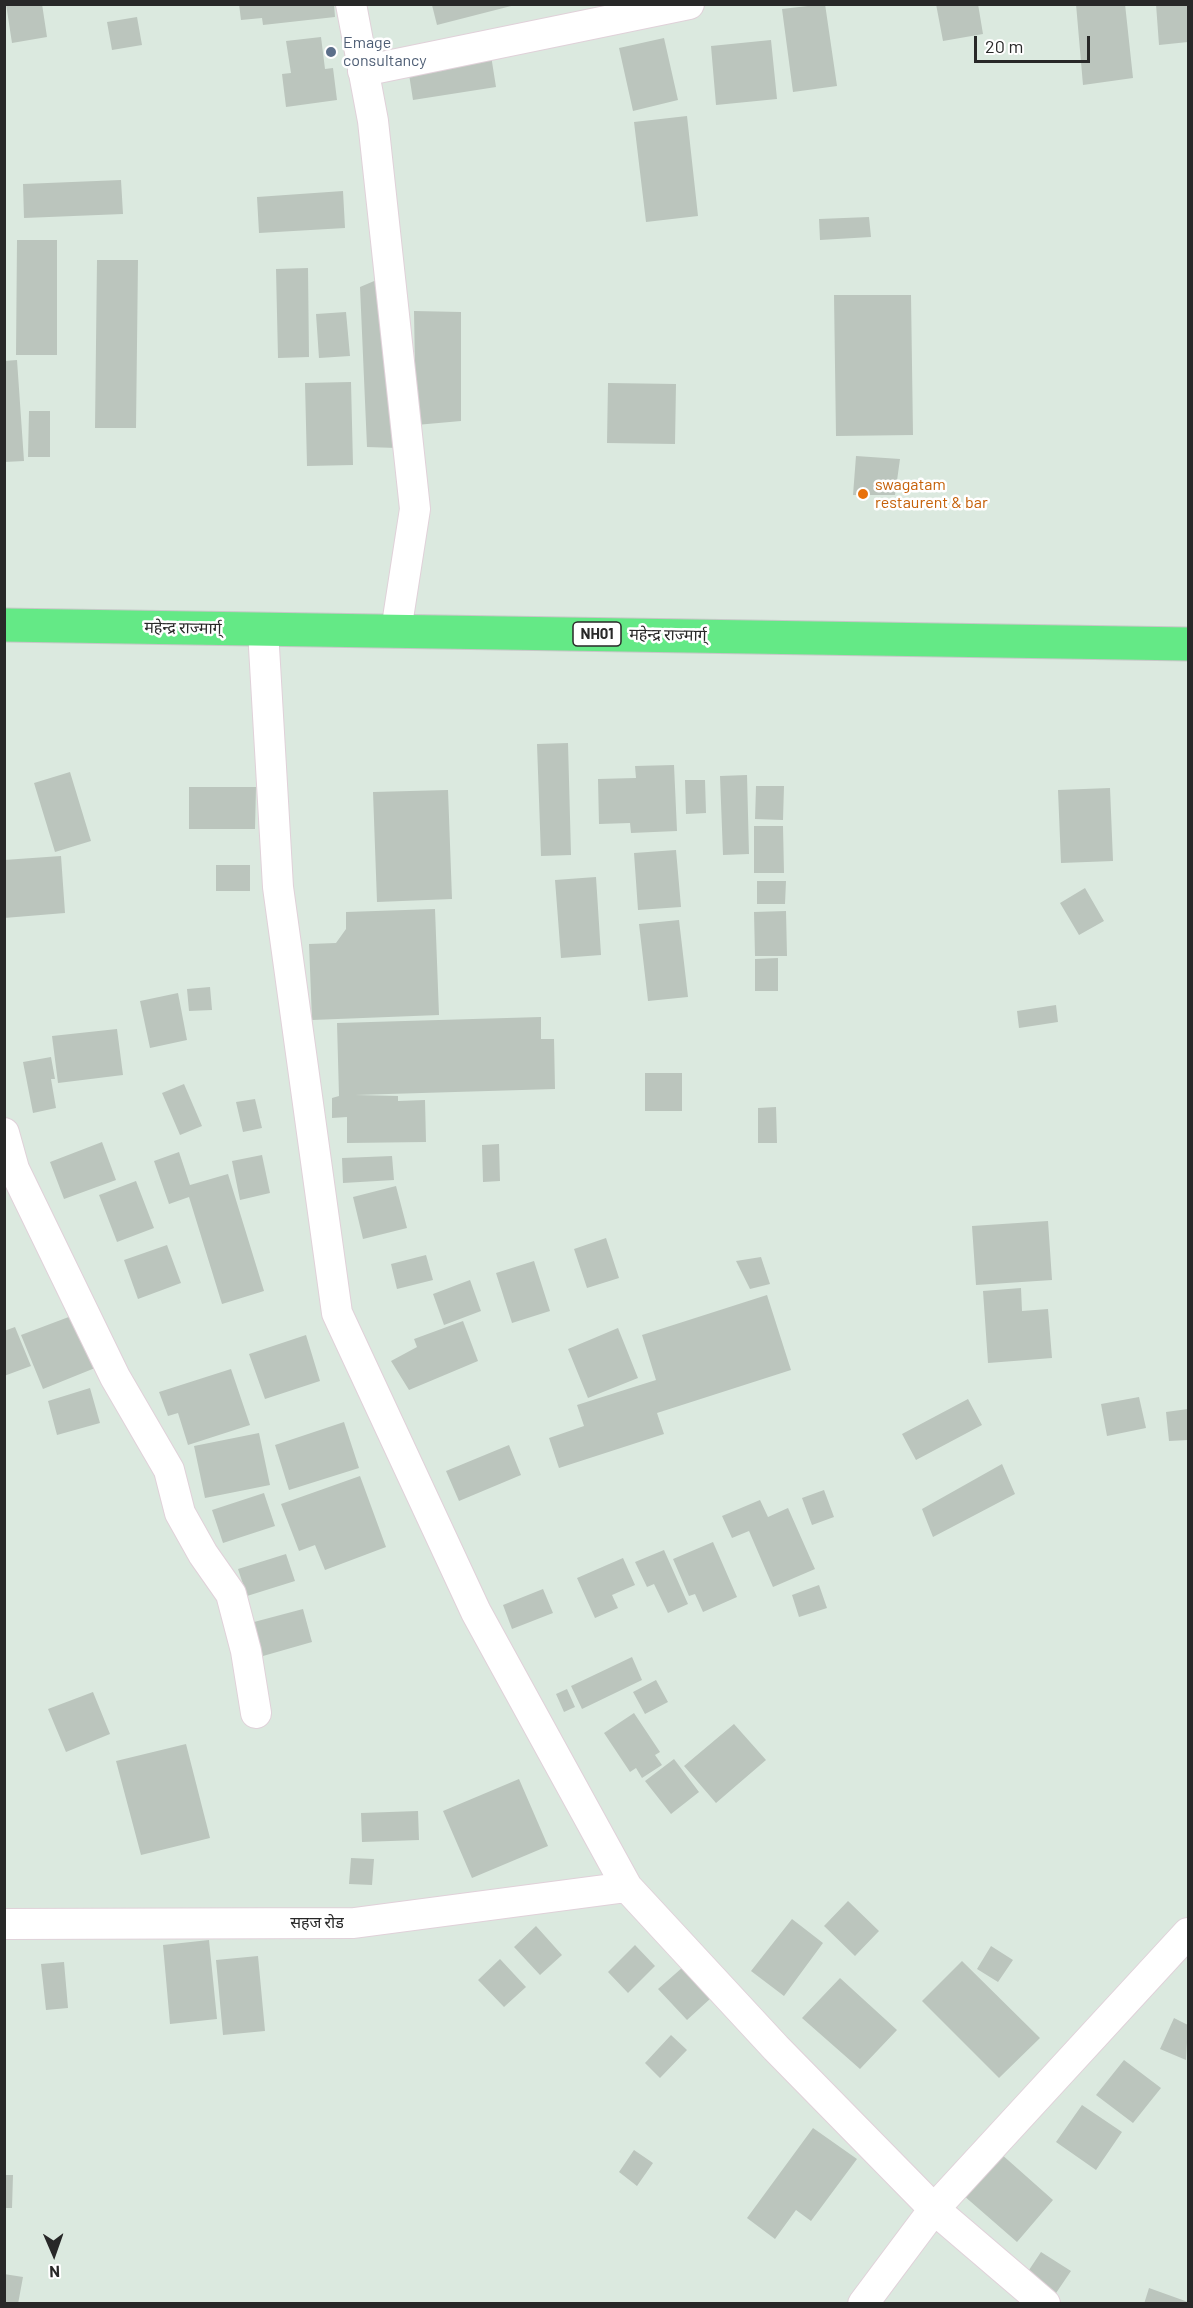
<!DOCTYPE html>
<html>
<head>
<meta charset="utf-8">
<style>
	body { margin:0 }
	#map { position:relative; width:1193px; height:2308px; overflow:hidden; background:#dbe9df; font-family:Barlow,sans-serif }
	canvas { display:block }
	.frame { position:absolute; inset:0; border:6px solid #282828; pointer-events:none }
	.north { position:absolute; left:24px; top:2224px; width:60px; height:60px; -webkit-text-stroke:4px #fff; paint-order:stroke; rotate:178deg; font-size:16px; font-weight:700; line-height:24px; text-align:center; color:#282828 }
	.north::after { content:''; display:block; margin:auto; width:21px; height:27px; background:#282828; clip-path:polygon(50% 0,100% 100%,50% 72%,0 100%) }
	.scale { position:absolute; left:974px; top:36px; width:116px; height:27px; box-sizing:border-box; border:3px solid #282828; border-top:0; padding-left:8px; font-size:18px; line-height:21px; white-space:nowrap; color:#282828; -webkit-text-stroke:4px #fff; paint-order:stroke }
</style>
</head>
<body>
<div id="map">
<canvas width="1193" height="2308"></canvas>
<div class="frame"></div>
<div class="north">N</div>
<div class="scale">20 m</div>
</div>
<script>
const context = document.querySelector('canvas').getContext('2d');
context.lineJoin = 'round';
function paint(path, color) {
  context.fillStyle = color;
  context.fill(path, 'evenodd');
}
function poly(rows) {
  const path = new Path2D();
  for (const r of rows) {
    path.moveTo(r[0], r[1]);
    for (let i = 2; i < r.length; i += 2) path.lineTo(r[i], r[i + 1]);
  }
  return path;
}
function stroke(path, color, width, dash) {
  context.strokeStyle = color;
  context.lineWidth = width;
  context.lineCap = dash ? 'butt' : 'round';
  context.setLineDash(dash || []);
  context.stroke(path);
}
function label(font, color, halo, rows, align = 'center') {
  context.font = font + ' Barlow,"Noto Sans Devanagari",sans-serif';
  context.lineWidth = 5;
  context.setLineDash([]);
  context.textBaseline = 'middle';
  context.strokeStyle = halo;
  context.fillStyle = color;
  for (const [text, x, y, turn = 0] of rows) {
    context.save();
    context.translate(x, y);
    context.rotate((+turn || 0) * Math.PI / 180);
    context.textAlign = isNaN(turn) ? turn : align;
    if (halo) context.strokeText(text, 0, 0);
    context.fillText(text, 0, 0);
    context.restore();
  }
}
paint(poly([
	[6,4,42,4,47,37,12,43],
	[239,4,334,4,335,17,263,25,262,18,241,20],
	[825,4,837,86,793,92,782,9],
	[936,4,978,4,983,34,943,41],
	[1076,4,1125,4,1133,78,1083,85],
	[1156,4,1188,4,1188,42,1159,45],
	[432,5,515,5,437,25],
	[137,17,142,45,112,50,107,22],
	[321,37,325,69,333,68,337,100,286,107,282,74,291,73,286,41],
	[664,38,678,100,633,111,619,48],
	[771,40,777,99,716,105,711,46],
	[489,43,496,87,413,100,406,55],
	[687,116,698,216,646,222,634,122],
	[121,180,123,214,24,218,23,184],
	[343,191,345,228,259,233,257,197],
	[869,217,871,237,820,240,819,219],
	[17,240,57,240,57,355,16,355],
	[97,260,138,260,136,428,95,428],
	[308,268,309,357,278,358,276,269],
	[386,276,397,448,367,447,360,287],
	[834,295,911,295,913,435,836,436],
	[414,311,461,312,461,421,416,425],
	[346,312,350,356,319,358,316,314],
	[17,360,24,461,4,462,4,361],
	[351,382,353,465,307,466,305,383],
	[608,383,676,384,675,444,607,443],
	[29,411,50,411,50,457,28,457],
	[856,456,900,459,895,495,853,495],
	[568,743,571,855,541,856,537,744],
	[674,765,677,831,631,833,630,823,599,824,598,779,636,778,635,766],
	[70,772,91,841,55,852,34,783],
	[747,775,749,854,723,855,720,776],
	[685,780,705,780,706,813,686,814],
	[756,786,784,786,783,820,755,819],
	[189,787,256,787,255,829,189,829],
	[1110,788,1113,861,1061,863,1058,790],
	[448,790,452,899,377,902,373,792],
	[754,826,783,826,784,873,754,873],
	[676,850,681,907,638,910,634,853],
	[61,856,65,913,4,918,4,860],
	[216,865,250,865,250,891,216,891],
	[596,877,601,955,561,958,555,880],
	[757,881,786,881,785,904,757,904],
	[1085,888,1104,921,1079,935,1060,903],
	[435,909,439,1015,312,1020,309,944,336,943,346,929,346,912],
	[786,911,787,956,755,956,754,912],
	[679,920,688,997,648,1001,639,924],
	[778,958,778,991,755,991,755,959],
	[210,987,212,1010,189,1011,187,989],
	[178,993,187,1040,150,1048,140,1001],
	[1056,1005,1058,1022,1019,1028,1017,1011],
	[541,1017,541,1039,554,1039,555,1089,355,1095,398,1096,398,1101,425,1100,426,1142,347,1143,347,1117,332,1118,332,1098,339,1096,337,1023],
	[117,1029,123,1075,58,1083,52,1036],
	[51,1057,55,1079,51,1079,56,1108,33,1113,23,1062],
	[645,1073,682,1073,682,1111,645,1111],
	[184,1084,202,1126,180,1135,162,1093],
	[255,1099,262,1128,243,1132,236,1102],
	[776,1107,777,1143,758,1143,758,1108],
	[102,1142,116,1180,64,1199,50,1162],
	[499,1144,500,1181,483,1182,482,1145],
	[179,1152,190,1185,228,1174,264,1291,222,1304,189,1197,169,1204,154,1161],
	[262,1155,270,1193,240,1200,232,1161],
	[392,1156,394,1180,343,1183,342,1158],
	[136,1181,154,1228,117,1242,99,1195],
	[396,1186,407,1228,363,1239,353,1197],
	[1048,1221,1052,1280,976,1285,972,1226],
	[606,1238,619,1278,587,1288,574,1249],
	[167,1245,181,1283,138,1299,124,1260],
	[426,1255,433,1280,397,1289,391,1264],
	[761,1257,770,1284,750,1289,736,1261],
	[534,1261,550,1311,512,1323,496,1273],
	[470,1280,481,1311,444,1325,433,1294],
	[1021,1288,1022,1311,1048,1309,1052,1358,988,1363,983,1291],
	[767,1295,791,1370,657,1413,664,1434,559,1468,549,1438,584,1426,577,1405,656,1380,642,1335],
	[74,1315,95,1368,43,1389,21,1335],
	[463,1321,478,1361,409,1390,391,1361,417,1347,414,1339],
	[15,1327,31,1366,4,1376,4,1331],
	[618,1328,638,1378,588,1398,568,1349],
	[306,1335,320,1381,265,1399,249,1354],
	[231,1369,250,1425,188,1445,178,1413,168,1416,159,1392],
	[90,1388,100,1423,57,1435,48,1401],
	[1139,1397,1146,1428,1107,1436,1101,1404],
	[968,1399,982,1425,916,1460,902,1434],
	[1188,1409,1188,1440,1169,1441,1166,1412],
	[344,1422,359,1468,289,1490,275,1445],
	[259,1433,270,1485,205,1498,194,1446],
	[509,1445,521,1475,459,1501,446,1471],
	[1002,1464,1015,1494,933,1537,922,1509],
	[360,1476,386,1547,325,1570,315,1545,299,1551,281,1504],
	[824,1490,834,1517,812,1525,802,1498],
	[264,1493,275,1526,223,1543,212,1510],
	[760,1500,768,1517,788,1508,815,1569,773,1587,749,1531,732,1538,722,1516],
	[713,1542,737,1597,703,1612,695,1594,689,1596,673,1559],
	[664,1550,688,1604,668,1613,654,1584,647,1587,635,1562],
	[286,1554,295,1581,247,1596,238,1569],
	[623,1558,635,1585,612,1595,618,1608,595,1618,577,1578],
	[819,1585,827,1608,799,1617,792,1595],
	[543,1589,553,1613,512,1629,503,1605],
	[303,1609,312,1642,263,1656,254,1622],
	[632,1657,642,1680,582,1709,571,1686],
	[656,1680,668,1702,645,1714,633,1692],
	[567,1689,575,1707,564,1712,556,1694],
	[93,1692,110,1734,66,1752,48,1709],
	[634,1713,660,1752,655,1755,662,1765,642,1778,636,1768,630,1772,604,1733],
	[734,1724,766,1760,716,1803,684,1766],
	[186,1744,210,1838,141,1855,116,1761],
	[674,1759,699,1792,671,1814,645,1781],
	[519,1779,548,1846,472,1878,443,1811],
	[418,1811,419,1840,362,1842,361,1813],
	[351,1858,374,1859,372,1885,349,1884],
	[848,1901,879,1931,855,1956,824,1926],
	[792,1919,823,1943,784,1996,751,1971],
	[536,1926,562,1955,540,1975,514,1947],
	[209,1940,217,2019,170,2024,163,1945],
	[635,1945,655,1966,628,1993,608,1972],
	[991,1946,1013,1960,998,1982,977,1969],
	[258,1956,265,2031,223,2035,216,1960],
	[500,1959,526,1987,504,2007,478,1980],
	[962,1961,1040,2038,999,2078,922,2001],
	[64,1962,68,2008,46,2010,41,1964],
	[683,1967,711,1998,687,2020,658,1989],
	[840,1978,897,2030,860,2069,802,2018],
	[1174,2018,1188,2025,1186,2060,1160,2049],
	[671,2035,687,2050,660,2078,645,2063],
	[1124,2060,1161,2088,1133,2123,1096,2095],
	[1082,2105,1122,2132,1096,2170,1056,2142],
	[813,2128,857,2159,811,2221,796,2210,775,2239,747,2218],
	[634,2150,653,2163,637,2186,619,2172],
	[1000,2153,1053,2200,1017,2242,963,2195],
	[4,2175,13,2175,12,2208,4,2208],
	[1041,2252,1071,2271,1052,2299,1023,2279],
	[4,2274,23,2277,18,2304,4,2304],
	[1149,2288,1188,2302,1188,2304,1144,2304]
]), '#bbc5bd');
const minor = poly([
	[351,4,373,121,415,509,396,631],
	[363,71,689,4],
	[263,630,278,887,337,1313,476,1612,627,1887,776,2048,934,2209,1045,2304],
	[4,1133,14,1169,115,1377,169,1470,180,1513,203,1554,231,1594,246,1651,256,1713],
	[4,1924,354,1923,627,1887],
	[863,2304,934,2209,1188,1933]
]);
const trunk = poly([
	[4,625,1188,644]
]);
stroke(minor, '#e0d1d9', 32);
stroke(trunk, '#c7c7c7', 35);
stroke(minor, '#fff', 30);
stroke(trunk, '#64e986', 33);
for (const [x, y, r, color] of [
	[331,52,6,"#5c6f8a"],
	[863,494,6,"#e8710a"]
]) {
  const dot = new Path2D();
  dot.arc(x, y, r, 0, 2 * Math.PI);
  context.fillStyle = color;
  context.fill(dot);
  stroke(dot, '#fff', 2);
}
for (const [x, y, w] of [
	[597,634,48]
]) {
  const box = new Path2D();
  box.roundRect(x - w / 2, y - 12, w, 24, 4.5);
  context.fillStyle = '#fff';
  context.fill(box);
  stroke(box, '#282828', 1.5);
}
label('bold 15px', '#282828', null, [
	["NH01",597,634]
]);
label('16px', '#4e5e75', '#fff', [
	["Emage",343,43],
	["consultancy",343,61]
], 'left');
label('16px', '#c56008', '#fff', [
	["swagatam",875,485],
	["restaurent & bar",875,503]
], 'left');
label('16px', '#282828', '#fff', [
	["महेन्द्र राज्मार्ग्",183,628,1],
	["महेन्द्र राज्मार्ग्",668,635,1],
	["सहज रोड",317,1923]
]);
</script>
</body>
</html>
